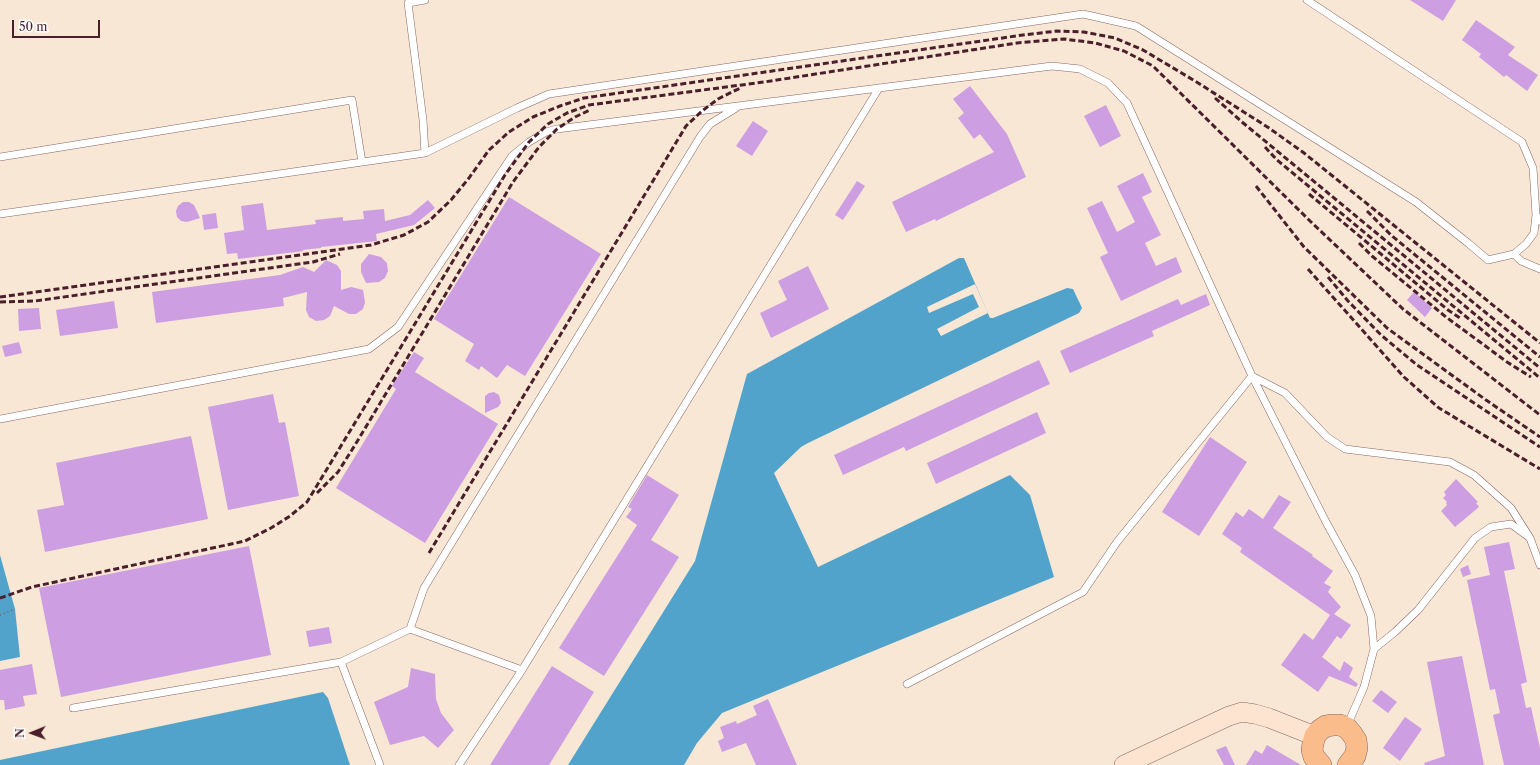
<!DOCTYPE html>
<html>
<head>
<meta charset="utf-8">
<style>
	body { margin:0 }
	#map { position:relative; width:1540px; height:765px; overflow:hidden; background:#f8e7d4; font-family:"Libre Caslon Text",serif }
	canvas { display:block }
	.north { position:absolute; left:12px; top:713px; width:40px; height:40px; -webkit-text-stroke:3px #fff; paint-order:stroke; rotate:269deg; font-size:11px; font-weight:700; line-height:16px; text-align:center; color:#4a1f2b }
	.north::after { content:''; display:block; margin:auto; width:14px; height:18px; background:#4a1f2b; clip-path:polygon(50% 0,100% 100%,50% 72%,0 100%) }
	.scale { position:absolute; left:12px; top:20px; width:88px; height:18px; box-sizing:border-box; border:2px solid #4a1f2b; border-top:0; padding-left:5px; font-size:12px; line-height:14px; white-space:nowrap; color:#4a1f2b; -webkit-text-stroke:3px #fff; paint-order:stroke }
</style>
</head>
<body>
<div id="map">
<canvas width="1540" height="765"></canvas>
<div class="north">N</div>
<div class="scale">50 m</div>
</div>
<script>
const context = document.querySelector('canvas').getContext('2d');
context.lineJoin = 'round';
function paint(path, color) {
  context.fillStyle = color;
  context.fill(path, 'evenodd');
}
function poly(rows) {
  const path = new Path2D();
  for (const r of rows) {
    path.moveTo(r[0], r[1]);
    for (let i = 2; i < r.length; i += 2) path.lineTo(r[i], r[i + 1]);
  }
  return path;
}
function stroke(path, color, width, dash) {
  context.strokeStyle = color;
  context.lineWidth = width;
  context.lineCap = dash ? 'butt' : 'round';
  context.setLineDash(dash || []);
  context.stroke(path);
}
paint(poly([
	[959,258,964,258,990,318,993,318,1067,288,1073,289,1082,308,1079,313,808,443,801,447,774,473,818,567,1010,475,1030,495,1054,577,722,713,697,743,684,765,568,765,695,561,747,374],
	[0,555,15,609,20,657,0,661],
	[323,692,328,698,350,765,0,765,0,760]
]), '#51a3cc');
paint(poly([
	[975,284,988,313,941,336,937,329,979,307,973,294,929,313,927,307]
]), '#f8e7d4');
paint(poly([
	[1410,0,1456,0,1443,21],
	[1476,20,1515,47,1508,55,1538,75,1527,91,1506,75,1504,77,1479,57,1481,54,1462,40],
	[970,86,1007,134,1026,177,936,221,935,219,906,232,892,202,994,152,980,134,974,139,958,118,964,113,953,99],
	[1106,105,1121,136,1100,147,1084,116],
	[753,121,768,131,752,156,736,146],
	[1143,173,1152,192,1142,197,1161,235,1145,243,1156,266,1176,257,1182,272,1121,301,1100,257,1108,253,1087,208,1102,201,1117,232,1135,222,1117,186],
	[857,181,865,186,843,220,835,215],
	[509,197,601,254,525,376,507,365,497,378,481,366,479,370,465,361,474,344,434,319],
	[428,200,435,208,414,225,376,234,377,241,321,247,321,248,302,250,304,251,238,259,237,253,227,254,224,233,244,230,241,206,263,203,267,230,316,224,315,220,343,217,343,221,364,219,363,211,384,209,385,221,410,215],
	[183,202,189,202,194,205,200,218,187,222,181,221,177,217,176,211,178,206],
	[216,213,218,228,204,230,202,215],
	[369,254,381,257,387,263,388,271,385,278,379,282,366,283,361,272,361,264],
	[326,260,337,265,341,271,341,290,351,287,363,290,365,302,363,309,356,314,349,314,334,306,330,316,324,320,316,321,309,317,306,310,307,292,283,298,284,306,156,323,152,292,280,275,303,267,314,272],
	[808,266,829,309,771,338,760,313,787,300,778,281],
	[1414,292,1432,308,1425,317,1407,300],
	[1206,294,1210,305,1152,331,1154,336,1070,373,1060,351,1178,299,1181,305],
	[114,301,118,328,60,336,56,310],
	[39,308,41,329,19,331,18,309],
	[19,342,22,353,5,357,2,346],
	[414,352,424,358,415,372,498,424,425,543,336,488,396,389,392,386],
	[1039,360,1050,384,906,451,904,447,843,475,834,455],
	[494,392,499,395,501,403,498,407,485,413,485,396,489,393],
	[273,394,279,423,285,422,299,496,228,510,208,407],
	[1037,412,1046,433,936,484,927,463],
	[191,436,208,519,45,552,37,510,64,505,56,463],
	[1210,437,1247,462,1199,536,1162,512],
	[647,475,679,495,651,540,679,557,604,676,559,648,637,525,626,517,632,509,628,507],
	[1456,479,1478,502,1476,503,1479,507,1455,527,1441,511,1447,505,1446,503,1447,502,1443,498,1446,495,1444,492],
	[1279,495,1291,502,1273,528,1313,555,1312,556,1333,571,1324,583,1331,587,1328,592,1341,607,1334,614,1351,625,1341,639,1337,636,1322,657,1340,671,1344,661,1353,668,1349,677,1358,684,1356,687,1329,676,1318,692,1281,665,1304,633,1313,640,1330,615,1240,552,1242,548,1222,534,1236,512,1243,517,1249,509,1263,519],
	[1509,542,1515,569,1504,571,1527,682,1521,684,1526,708,1531,707,1540,748,1540,765,1504,765,1493,715,1500,713,1495,689,1490,690,1467,580,1490,575,1484,547],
	[249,546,271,655,61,697,39,588],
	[1468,565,1471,574,1463,577,1460,569],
	[329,627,332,643,309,647,306,631],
	[1462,656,1484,765,1425,765,1424,763,1445,756,1427,662],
	[32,664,37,694,23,696,25,706,5,710,4,700,0,700,0,670],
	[552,666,594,692,549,765,490,765],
	[411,668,435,674,436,699,441,713,454,730,438,748,424,736,390,745,374,702,408,687],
	[1381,690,1397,702,1388,713,1372,701],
	[768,699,797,765,756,765,746,743,722,752,718,741,724,738,720,727,736,721,737,724,757,715,753,706],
	[1405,717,1422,729,1400,761,1383,748],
	[1267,745,1301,765,1246,765,1255,750,1262,754],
	[1226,746,1235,765,1224,765,1216,750]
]), '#cd9ee2');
const lane = poly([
	[1307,0,1522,142,1533,168,1536,215,1540,221],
	[425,153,423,120,408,3,425,0],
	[0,157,352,100,362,162],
	[0,214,425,153,517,108,549,94,1083,14,1136,26,1416,202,1468,243,1488,260,1514,254,1521,261,1540,269],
	[1514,254,1526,244,1534,233,1536,215],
	[0,419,369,349,398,327,512,156,529,142,546,132,557,129,1052,66,1080,69,1108,83,1127,103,1252,376,1326,522,1355,575,1371,616,1374,649,1364,687,1347,726],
	[410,629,424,588,700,137,710,124,736,108],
	[1374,649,1395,632,1418,610,1475,538,1491,527,1511,524,1530,538,1540,565],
	[341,662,380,765],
	[907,684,1083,592,1117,542,1252,376,1285,393,1327,437,1345,449,1450,462,1474,475,1511,508,1530,538],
	[73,708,341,662,410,629,522,670],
	[459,765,522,670,879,88]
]);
const secondary = poly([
	[1124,765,1229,716,1242,712,1255,714,1269,718,1315,736]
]);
const primary = poly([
	[1321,765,1314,757,1312,750,1313,743,1315,736,1320,730,1326,726,1333,725,1340,725,1347,728,1352,734,1356,740,1357,748,1355,756,1348,765]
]);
stroke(lane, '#876566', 8);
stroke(secondary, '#876566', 20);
stroke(primary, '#876566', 22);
stroke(poly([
	[0,615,15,609]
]), '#876566', 2, [1, 3]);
stroke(lane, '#fff', 7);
stroke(secondary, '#fde4d1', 19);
stroke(primary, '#fabc8b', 21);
stroke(poly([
	[1215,98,1242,122,1540,368],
	[1265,147,1277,160,1540,378],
	[1256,186,1304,247,1387,328,1486,400,1540,437],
	[1309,194,1448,310,1460,318],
	[1367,211,1392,236,1540,357],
	[1359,243,1372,256,1446,317,1507,362,1531,377],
	[1308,269,1404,377,1439,408,1540,469],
	[1328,277,1348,301,1381,335,1417,365,1540,447],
	[0,297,371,245,404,235,428,222,451,200,469,178,489,150,509,132,533,117,560,106,584,98,1023,35,1057,31,1084,32,1115,38,1143,50,1195,81,1269,128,1304,153,1540,343],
	[0,302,35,301,313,262,340,254],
	[317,493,338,472,355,445,513,182,539,147,557,129,575,117,590,110],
	[429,553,686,126,702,111,718,99,734,91,741,88],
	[0,598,32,587,245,541,271,528,290,516,307,502,505,175,529,142,548,124,567,113,589,105,764,82,1017,43,1064,39,1095,43,1124,51,1153,66,1310,221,1403,309,1540,415]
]), '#4a1f2b', 3, [6, 3]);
</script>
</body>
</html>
